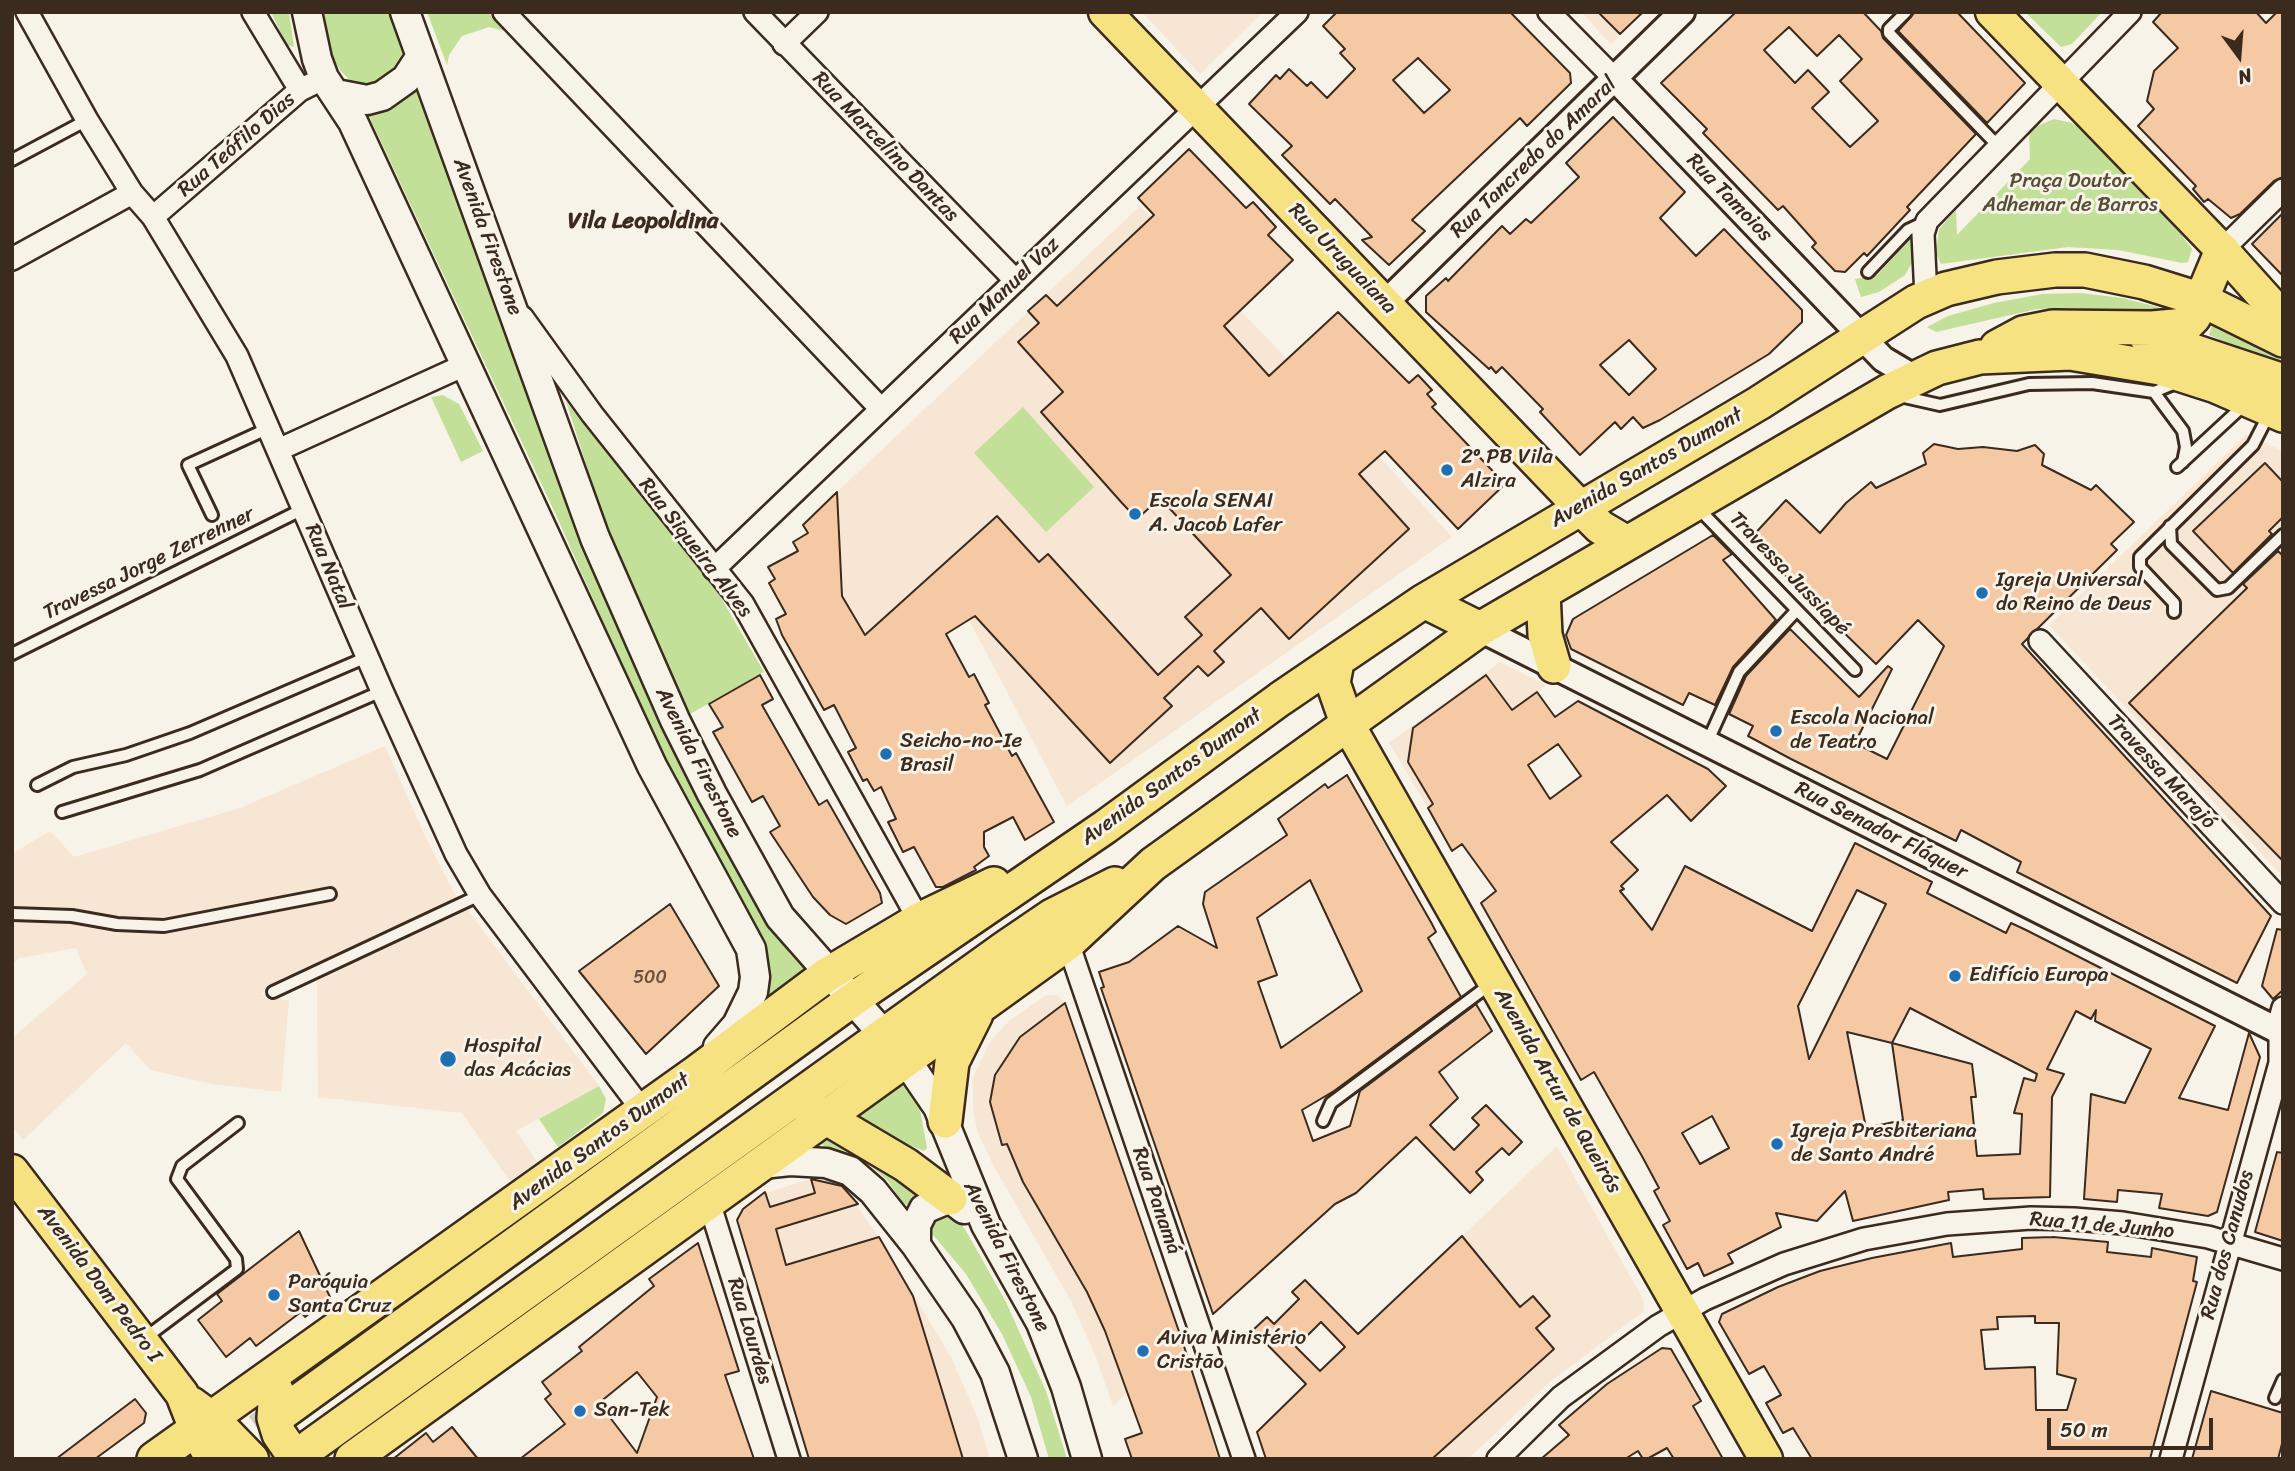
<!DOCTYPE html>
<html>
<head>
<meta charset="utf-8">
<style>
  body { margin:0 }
  #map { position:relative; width:2295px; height:1471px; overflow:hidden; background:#f7f3e8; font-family:Sriracha,sans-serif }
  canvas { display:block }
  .frame { position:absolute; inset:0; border:14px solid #3b2a1e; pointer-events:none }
  .north { position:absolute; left:2204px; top:21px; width:70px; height:70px; -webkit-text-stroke:5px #f7f3e8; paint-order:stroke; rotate:164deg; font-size:19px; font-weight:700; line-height:28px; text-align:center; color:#3b2a1e }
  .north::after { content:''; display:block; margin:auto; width:24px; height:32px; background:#3b2a1e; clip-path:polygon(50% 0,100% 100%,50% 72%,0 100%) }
  .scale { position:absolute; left:2047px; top:1418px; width:166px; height:32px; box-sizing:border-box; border:4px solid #3b2a1e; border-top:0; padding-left:9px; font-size:21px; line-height:24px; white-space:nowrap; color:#3b2a1e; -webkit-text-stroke:5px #f7f3e8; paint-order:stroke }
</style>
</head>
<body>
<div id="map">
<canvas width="2295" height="1471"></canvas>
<div class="frame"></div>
<div class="north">N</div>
<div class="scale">50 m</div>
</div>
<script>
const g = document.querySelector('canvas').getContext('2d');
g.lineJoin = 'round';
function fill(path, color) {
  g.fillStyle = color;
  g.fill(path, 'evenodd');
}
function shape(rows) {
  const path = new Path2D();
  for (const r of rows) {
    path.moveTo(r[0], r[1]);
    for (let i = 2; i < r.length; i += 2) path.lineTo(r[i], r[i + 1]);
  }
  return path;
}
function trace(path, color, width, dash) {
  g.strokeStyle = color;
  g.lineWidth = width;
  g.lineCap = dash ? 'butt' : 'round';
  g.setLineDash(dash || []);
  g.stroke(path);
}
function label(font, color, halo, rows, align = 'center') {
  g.font = font + ' Sriracha,sans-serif';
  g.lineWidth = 6;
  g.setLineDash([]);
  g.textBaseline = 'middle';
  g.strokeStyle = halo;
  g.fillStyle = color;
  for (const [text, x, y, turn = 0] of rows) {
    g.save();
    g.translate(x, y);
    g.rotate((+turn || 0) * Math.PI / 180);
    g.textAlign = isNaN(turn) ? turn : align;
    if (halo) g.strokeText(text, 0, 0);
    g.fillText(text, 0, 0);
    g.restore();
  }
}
const built = shape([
  [1142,12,1263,12,1200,74],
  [1581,12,1643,12,1611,44],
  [1140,206,1357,432,1452,537,1067,806,969,620,885,671,843,595,837,492],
  [2246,435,2283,451,2283,877,2049,625],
  [1500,662,1546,685,1476,736,1495,757,1428,808,1389,743],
  [385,746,425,836,458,900,260,994,289,1001,281,1092,213,1084,150,1070,126,1043,23,1140,12,1126,12,1038,87,974,76,948,19,958,12,964,12,854,50,831,74,857,240,808],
  [467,909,599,1086,516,1131,537,1162,510,1181,462,1113,318,1097,317,981],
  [1046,995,1057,995,1065,1003,1183,1343,1113,1406,1096,1357,1070,1299,993,1165,977,1130,973,1109,973,1078,990,1042,1009,1021],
  [1557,1146,1643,1299,1644,1311,1550,1382,1468,1459,1427,1459,1343,1349],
  [811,1179,842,1186,879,1237,952,1359,978,1419,990,1459,809,1459,737,1220,743,1209,765,1193]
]);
const green = shape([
  [271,12,289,12,294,47,287,45],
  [322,12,390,12,404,53,401,67,381,86,355,86,340,70,331,54],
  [427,12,488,12,504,31,489,27,462,36,449,55,447,65],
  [2025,12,2102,12,2072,44,2061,47],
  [415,88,420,89,580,545,661,724,702,801,790,954,809,972,763,1006,706,838,644,714,556,515,369,116,369,113,397,104],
  [2054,119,2072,123,2081,129,2178,230,2192,249,2188,262,2182,263,2118,250,2068,247,1941,264,1936,253,1939,229,1956,210,1957,235,2030,159,2029,133,2037,126],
  [1911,238,1912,263,1905,275,1879,292,1861,297,1855,279,1877,275],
  [2081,293,2122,298,2173,311,2126,313,2078,308,2037,309,1936,332,1927,327,1948,316,1994,303,2042,294],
  [2212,325,2283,361,2283,366,2209,335],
  [443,395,459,404,483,451,461,462,431,397],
  [566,401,720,596,764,672,690,714,604,521],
  [1023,407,1094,487,1046,532,974,453],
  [903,1079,919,1104,927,1148,924,1151,904,1143,858,1117],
  [599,1086,606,1099,603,1113,558,1147,539,1119],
  [827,1136,919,1192,917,1198,907,1205,902,1202,888,1181,867,1162,825,1147,821,1143],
  [942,1210,955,1217,965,1229,1006,1302,1046,1391,1067,1459,1049,1459,1031,1397,1002,1334,966,1274,928,1229,930,1216]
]);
const building = shape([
  [1337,12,1510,12,1570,73,1571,83,1527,126,1520,118,1412,220,1425,231,1389,265,1362,240,1372,237,1335,199,1330,204,1282,155,1292,146,1249,104,1276,75,1280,79,1289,69,1307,86,1311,82,1327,98,1355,69,1340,53,1345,49,1323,26,1337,12],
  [1418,58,1450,90,1424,113,1393,80,1418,58],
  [1598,12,1643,12,1620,34,1598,12],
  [1736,12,1863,12,1881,31,1883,38,1976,134,1907,207,1910,210,1867,256,1864,253,1845,272,1835,271,1812,247,1816,243,1783,206,1778,210,1703,133,1707,129,1661,83,1736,12],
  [1789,27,1817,56,1839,35,1862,59,1840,81,1878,121,1850,147,1812,108,1829,92,1808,70,1795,83,1764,50,1789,27],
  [1915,12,1957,12,2025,83,1987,123,1898,31,1915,12],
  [2162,12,2256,12,2266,23,2277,12,2283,12,2283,177,2274,181,2240,214,2231,218,2208,199,2204,202,2193,189,2196,186,2138,126,2154,109,2147,101,2154,71,2178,48,2153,22,2162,12],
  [1613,117,1685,192,1660,218,1696,256,1724,229,1802,310,1802,322,1769,354,1660,420,1643,428,1633,417,1621,429,1615,422,1580,455,1540,412,1543,409,1502,367,1496,373,1491,367,1489,369,1426,312,1426,296,1446,278,1448,281,1502,226,1510,234,1526,219,1531,223,1579,177,1566,163,1613,117],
  [1629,340,1656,369,1629,395,1600,365,1629,340],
  [1189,149,1246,208,1253,202,1276,227,1268,235,1293,260,1224,326,1269,376,1338,312,1409,383,1418,375,1432,390,1427,394,1436,404,1432,407,1505,484,1458,529,1385,451,1359,474,1409,529,1289,639,1261,608,1214,651,1224,662,1208,676,1198,666,1164,698,1172,706,1110,763,975,616,946,634,969,677,974,674,989,703,985,705,1012,756,1016,753,1054,822,1025,840,1013,817,984,832,984,847,989,856,974,867,976,870,943,887,936,887,914,847,903,852,888,822,896,819,881,787,874,791,867,779,863,781,848,752,856,748,834,705,824,710,782,635,776,619,786,614,769,583,775,579,768,567,798,551,793,542,808,533,803,525,837,492,842,596,865,635,997,516,1039,562,1048,554,1158,675,1202,635,1185,617,1231,575,1160,498,1137,519,1122,503,1041,412,1063,392,1018,342,1039,323,1028,311,1046,295,1057,306,1154,215,1138,198,1189,149],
  [2283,213,2283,276,2252,244,2283,213],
  [1934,444,1958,449,1983,447,2017,451,2035,445,2044,454,2042,465,2091,490,2096,485,2134,522,2111,544,2117,550,2022,644,2271,916,2237,983,2017,872,2021,862,1961,830,1956,841,1791,759,1748,736,1753,726,1729,714,1746,676,1790,629,1859,697,1888,666,1892,669,1855,743,1887,759,1944,646,1918,620,1876,664,1749,540,1786,500,1820,533,1846,503,1871,482,1876,488,1926,464,1923,453,1934,444],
  [2265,463,2283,482,2283,517,2269,531,2272,534,2233,573,2193,531,2265,463],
  [1713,535,1732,554,1723,560,1776,620,1733,667,1715,705,1689,693,1683,705,1571,649,1566,635,1573,619,1713,535],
  [2278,551,2283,556,2283,861,2129,703,2247,588,2243,584,2278,551],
  [760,675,773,699,762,705,819,805,827,800,880,893,882,903,846,924,830,915,813,897,770,832,780,826,763,796,752,802,713,732,723,727,709,704,760,675],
  [1486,675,1512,710,1537,692,1555,717,1578,701,1708,769,1726,786,1691,821,1667,795,1611,842,1638,870,1621,886,1624,889,1620,891,1652,930,1685,866,1812,931,1855,843,1932,882,1927,893,2006,933,2011,923,2026,930,2215,1026,2179,1098,2228,1110,2249,1033,2260,1057,2217,1212,2208,1216,2159,1208,2162,1194,2118,1190,2117,1202,2084,1199,2091,1094,2125,1103,2151,1049,2095,1021,2096,1010,2091,1019,2076,1011,2047,1069,2064,1074,2052,1097,2050,1197,1984,1199,1983,1189,1948,1192,1949,1200,1853,1221,1845,1191,1817,1221,1776,1213,1781,1227,1728,1254,1733,1263,1704,1276,1698,1263,1687,1269,1663,1225,1670,1221,1654,1191,1659,1188,1643,1158,1594,1072,1581,1080,1481,903,1496,891,1462,844,1452,851,1428,808,1433,804,1408,762,1413,728,1486,675],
  [1558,744,1581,776,1550,799,1528,765,1558,744],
  [1857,890,1886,904,1809,1059,1798,1006,1857,890],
  [1910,1008,2037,1074,2035,1081,2024,1078,2014,1113,2022,1114,2020,1154,1977,1156,1971,1097,1976,1097,1972,1064,1892,1043,1903,1120,1866,1128,1847,1032,1892,1043,1910,1008],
  [1712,1116,1729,1148,1700,1164,1682,1133,1712,1116],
  [1347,775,1432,924,1436,932,1428,938,1461,997,1334,1091,1302,1110,1313,1141,1350,1126,1360,1091,1476,1004,1492,1031,1439,1072,1458,1098,1430,1125,1454,1150,1479,1125,1472,1118,1486,1105,1522,1142,1509,1155,1502,1148,1476,1172,1483,1180,1470,1193,1416,1137,1356,1193,1335,1204,1213,1314,1101,988,1104,987,1099,972,1129,962,1178,926,1217,948,1203,904,1205,892,1287,835,1278,819,1325,784,1328,788,1347,775],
  [1310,880,1362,991,1281,1048,1258,982,1277,975,1257,918,1310,880],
  [670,904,719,986,646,1054,579,971,670,904],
  [2277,929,2283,930,2283,990,2273,999,2262,986,2277,929],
  [1065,1003,1183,1343,1220,1459,1132,1459,1125,1439,1142,1433,1105,1331,1087,1292,1023,1182,1007,1144,1002,1145,990,1102,995,1075,1020,1037,1065,1003],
  [2277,1152,2283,1153,2283,1241,2255,1232,2277,1152],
  [811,1179,842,1186,858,1204,776,1229,786,1265,879,1237,913,1296,963,1459,809,1459,737,1220,743,1209,765,1192,770,1207,815,1193,811,1179],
  [299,1231,330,1297,305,1317,301,1312,256,1346,250,1338,226,1357,198,1320,222,1301,217,1294,299,1231],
  [1462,1236,1520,1307,1533,1296,1550,1316,1536,1328,1554,1349,1432,1459,1266,1459,1257,1432,1306,1384,1253,1330,1267,1317,1274,1324,1299,1299,1292,1292,1305,1280,1358,1334,1462,1236],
  [1321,1322,1345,1347,1320,1371,1296,1347,1321,1322],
  [2053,1237,2108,1242,2107,1252,2151,1257,2152,1248,2197,1257,2193,1281,2197,1282,2150,1459,1812,1459,1793,1428,1783,1433,1766,1403,1781,1395,1764,1366,1749,1374,1719,1322,1722,1314,1778,1287,1820,1271,1872,1258,1951,1243,1953,1257,2022,1249,2022,1238,2053,1237],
  [2035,1316,2035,1323,2059,1323,2057,1374,2076,1379,2067,1410,2036,1410,2035,1367,1985,1369,1981,1330,1998,1329,1997,1317,2035,1316],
  [698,1243,739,1371,725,1375,754,1459,520,1459,565,1424,545,1399,551,1394,542,1382,582,1351,579,1347,654,1286,649,1279,698,1243],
  [637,1372,657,1397,637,1453,599,1403,637,1372],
  [1662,1348,1671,1349,1701,1401,1693,1406,1723,1459,1674,1459,1667,1448,1647,1459,1643,1459,1638,1451,1625,1459,1541,1459,1569,1435,1559,1425,1607,1384,1662,1348],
  [2211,1391,2283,1413,2283,1440,2278,1459,2192,1459,2211,1391],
  [135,1399,146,1413,144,1423,95,1459,56,1459,135,1399],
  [452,1427,478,1459,393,1459,426,1433,433,1442,452,1427]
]);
const trunkTunnel = shape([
  [218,1459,285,1411]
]);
const service = shape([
  [1906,12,1889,29,1889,33,1999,147],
  [12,160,87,120],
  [1868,272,1908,230,1927,221],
  [2154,392,2183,431,2186,447,2183,462],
  [1900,396,1940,405,2029,384,2092,383,2154,392,2178,382],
  [2177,467,2244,405],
  [1696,506,1855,670],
  [212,515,188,465,269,428],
  [2170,526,2171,544,2217,590,2228,588,2283,535],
  [2174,612,2174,603,2140,567,2140,557,2253,445,2270,412],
  [12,654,303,509],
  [1707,743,1739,672,1796,611],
  [37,785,73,767,126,755,190,733,367,657],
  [62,812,200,770,382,691],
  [12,914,72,916,117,924,164,926,330,894],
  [273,992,480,895],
  [1323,1121,1331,1103,1492,983],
  [145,1338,237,1269,236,1259,177,1179,182,1166,238,1123],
  [2275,1398,2283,1380]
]);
const minor = shape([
  [27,12,87,120,132,193,153,217,237,356,382,691,456,854,480,895,643,1111],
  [253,12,300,90],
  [504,12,881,409],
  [755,12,1016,281],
  [1549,12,1615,79],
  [784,44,817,12],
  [153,217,300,90,324,78],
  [2222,250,2283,190],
  [12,259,132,193],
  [1926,297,1923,234,1927,221,2130,12],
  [522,317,592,414,743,604,919,920],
  [278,450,467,364],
  [714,569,1297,12],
  [2040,641,2283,903],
  [1068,943,1244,1459],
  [709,1202,789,1459],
  [1498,1459,1561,1397,1658,1326,1705,1299,1784,1264,1864,1239,1947,1224,2031,1218,2074,1219,2123,1223,2208,1237,2283,1259],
  [2171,1459,2280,1063,2280,1019,2283,1008]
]);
const tertiary = shape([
  [1615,79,1883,359,1915,378],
  [1385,303,1682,12],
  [1480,629,2283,1033]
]);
const secondary = shape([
  [307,12,317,59,324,78,353,122,652,766,751,949,755,977,753,992,737,1025,718,1047],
  [405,12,595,538,675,720,712,794,780,917,906,1060,938,1107,986,1225,1041,1323,1066,1387,1087,1459],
  [336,94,367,100,382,96,406,79,421,56],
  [762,1164,790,1161,826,1163,850,1171,873,1191,916,1245,966,1318,995,1373,1023,1459],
  [916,1245,916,1225,924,1209,950,1198,964,1209]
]);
const primary = shape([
  [1105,12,1580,507],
  [1992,12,2222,250,2283,318],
  [1347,723,1766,1459],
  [12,1171,182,1394,196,1430,212,1459],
  [191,1403,213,1419,252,1459]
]);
const trunk = shape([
  [2145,335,2283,381],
  [1997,347,2023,333,2053,327,2152,328,2186,325,2194,317,2222,250],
  [1580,507,1600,527,1627,543],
  [1543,592,1545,635,1554,666],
  [1424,601,1480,629],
  [1337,662,1333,683,1347,723],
  [808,1107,906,1165,950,1198],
  [945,1121,952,1062,976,1014],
  [276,1390,274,1418,279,1434,288,1447,308,1459],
  [285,1411,852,1000,1105,827,1280,699,1424,601,1759,403,1916,302,1946,289,1997,277,2055,270,2085,270,2144,282,2202,300,2283,340],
  [311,1446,1005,948,1052,916,1115,884],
  [154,1459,697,1072,828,974,919,920,994,884],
  [352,1459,1068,943,1153,864,1480,629,1887,392,1937,368,1980,357,2070,353,2160,368,2216,386,2283,415]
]);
const markers = [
  [1447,470,7,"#1f6fb2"],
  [1135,514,7,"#1f6fb2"],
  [1982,593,7,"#1f6fb2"],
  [1776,731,7,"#1f6fb2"],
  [886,754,7,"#1f6fb2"],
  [1955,976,7,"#1f6fb2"],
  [448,1059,9,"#1f6fb2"],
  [1777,1144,7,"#1f6fb2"],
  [274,1295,7,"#1f6fb2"],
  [1143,1351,7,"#1f6fb2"],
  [580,1411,7,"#1f6fb2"]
];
const numberNames = [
  ["500",650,978]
];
const streetNames = [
  ["Rua Teófilo Dias",237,145,-41],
  ["Rua Marcelino Dantas",885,147,46],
  ["Rua Tancredo do Amaral",1534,158,-44],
  ["Rua Tamoios",1729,198,46],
  ["Avenida Firestone",487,237,70],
  ["Rua Uruguaiana",1342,259,46],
  ["Rua Manuel Vaz",1005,291,-44],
  ["Avenida Santos Dumont",1647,468,-30],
  ["Rua Siqueira Alves",695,548,52],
  ["Travessa Jorge Zerrenner",149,564,-26],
  ["Rua Natal",328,567,67],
  ["Travessa Jussiapé",1789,574,46],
  ["Avenida Firestone",698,763,63],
  ["Travessa Marajó",2161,772,47],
  ["Avenida Santos Dumont",1172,777,-36],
  ["Rua Senador Fláquer",1881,831,27],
  ["Avenida Artur de Queirós",1557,1091,60],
  ["Avenida Santos Dumont",600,1142,-36],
  ["Rua Panamá",1156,1201,71],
  ["Rua 11 de Junho",2102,1226,5],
  ["Rua dos Canudos",2228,1245,-75],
  ["Avenida Firestone",1006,1257,63],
  ["Avenida Dom Pedro I",99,1284,53],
  ["Rua Lourdes",749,1331,73]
];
const parkNames = [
  ["Praça Doutor",2070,182],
  ["Adhemar de Barros",2070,206]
];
const poiNames = [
  ["2º PB Vila",1461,458],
  ["Alzira",1461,482],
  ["Escola SENAI",1149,502],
  ["A. Jacob Lafer",1149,526],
  ["Igreja Universal",1996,581],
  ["do Reino de Deus",1996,605],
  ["Escola Nacional",1790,719],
  ["de Teatro",1790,743],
  ["Seicho-no-Ie",900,742],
  ["Brasil",900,766],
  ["Edifício Europa",1969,976],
  ["Hospital",464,1047],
  ["das Acácias",464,1071],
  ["Igreja Presbiteriana",1791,1132],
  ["de Santo André",1791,1156],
  ["Paróquia",288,1283],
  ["Santa Cruz",288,1307],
  ["Aviva Ministério",1157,1339],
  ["Cristão",1157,1363],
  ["San-Tek",594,1411]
];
const neighbourhoodNames = [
  ["Vila Leopoldina",643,222]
];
fill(built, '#f7e6d4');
fill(green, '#c3e098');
fill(building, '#f6c9a5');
trace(building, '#3b2a1e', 2);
trace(trunkTunnel, '#d1cbc0', 33, [33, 17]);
trace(service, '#3b2a1e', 16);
trace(minor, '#3b2a1e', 26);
trace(tertiary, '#3b2a1e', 30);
trace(secondary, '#3b2a1e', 33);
trace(primary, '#3b2a1e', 37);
trace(trunk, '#3b2a1e', 38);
trace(service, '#f7f3e8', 10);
trace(minor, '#f7f3e8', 21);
trace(tertiary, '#f7f3e8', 24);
trace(secondary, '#f7f3e8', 28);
trace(primary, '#f6e281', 32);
trace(trunk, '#f6e281', 33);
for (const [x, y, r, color] of markers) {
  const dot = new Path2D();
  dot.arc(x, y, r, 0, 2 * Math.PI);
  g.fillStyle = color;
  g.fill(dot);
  trace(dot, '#f7f3e8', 2.5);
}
label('18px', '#6a5240', null, numberNames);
label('21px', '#3b2a1e', '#f7f3e8', streetNames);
label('21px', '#564e36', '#f7f3e8', parkNames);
label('21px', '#3b2a1e', '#f7f3e8', poiNames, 'left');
label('bold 23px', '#3b2a1e', '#f7f3e8', neighbourhoodNames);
</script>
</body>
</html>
